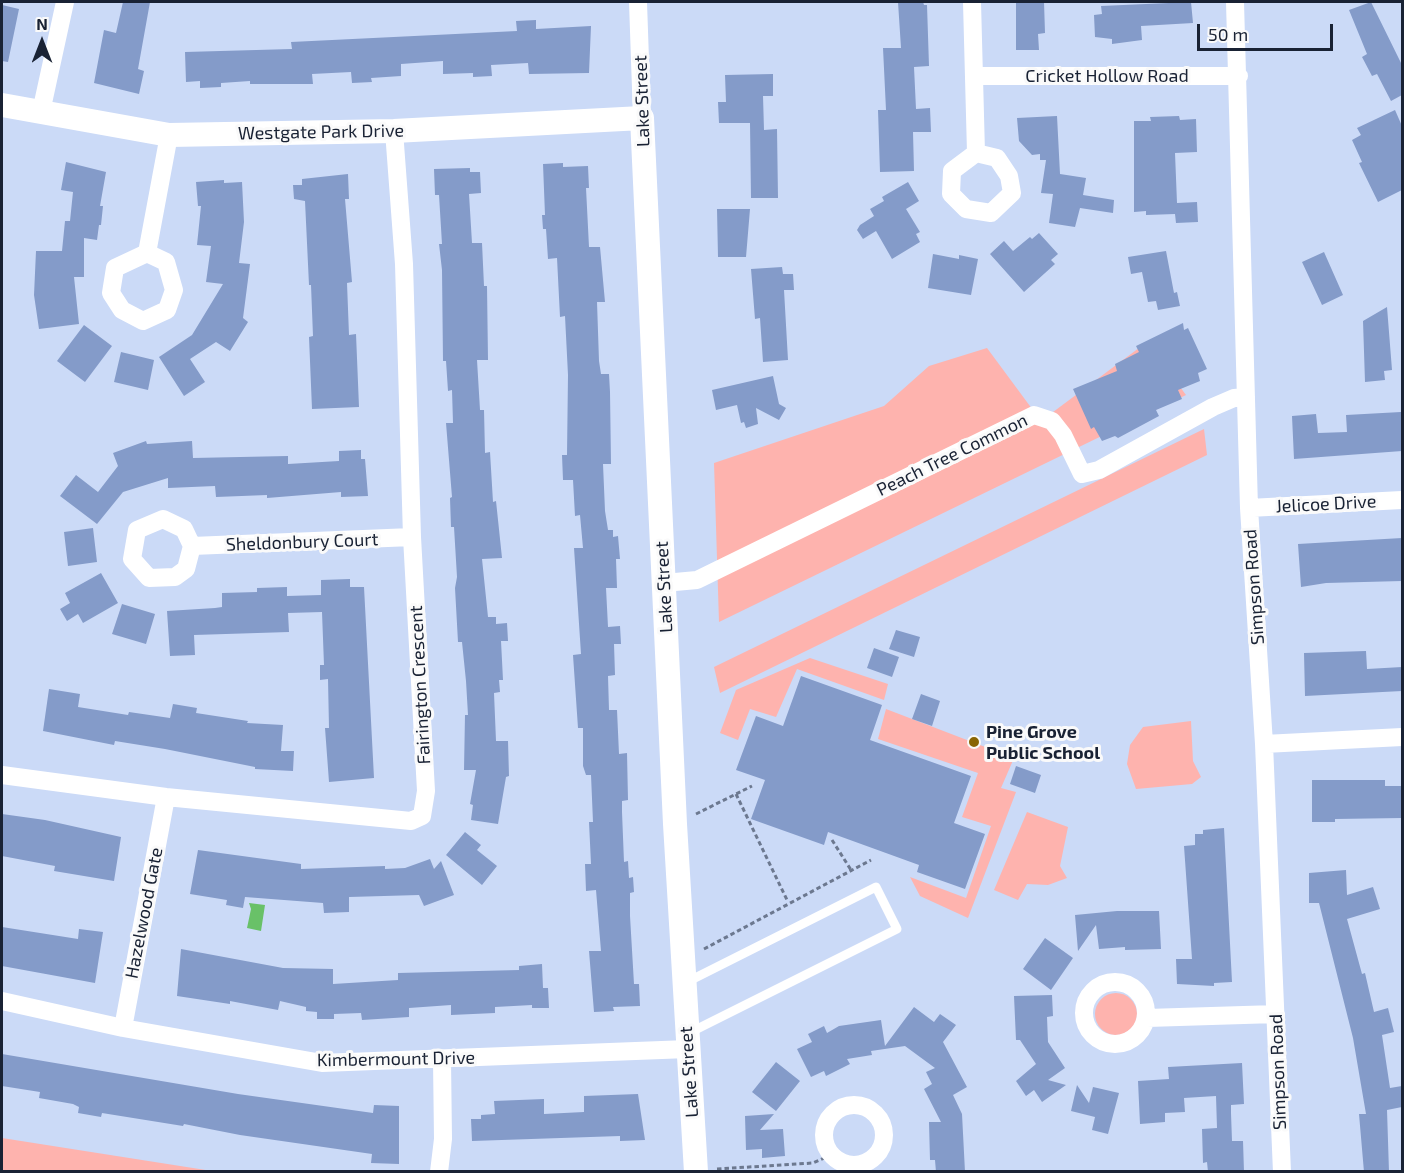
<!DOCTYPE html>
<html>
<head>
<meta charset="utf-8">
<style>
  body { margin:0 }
  #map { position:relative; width:1404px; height:1173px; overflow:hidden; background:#cbdaf7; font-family:"Exo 2",sans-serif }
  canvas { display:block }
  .frame { position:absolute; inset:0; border:3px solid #192234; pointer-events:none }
  .north { position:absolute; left:12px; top:12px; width:60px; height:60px; -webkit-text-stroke:4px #fafafa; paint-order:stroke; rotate:0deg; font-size:16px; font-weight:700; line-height:24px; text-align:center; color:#192234 }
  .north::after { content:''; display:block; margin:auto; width:21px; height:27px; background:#192234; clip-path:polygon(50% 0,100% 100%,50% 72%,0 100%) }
  .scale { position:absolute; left:1197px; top:24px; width:136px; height:27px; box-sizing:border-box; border:3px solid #192234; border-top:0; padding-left:8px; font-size:18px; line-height:21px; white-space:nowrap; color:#192234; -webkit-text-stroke:4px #fafafa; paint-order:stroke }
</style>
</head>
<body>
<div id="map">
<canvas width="1404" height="1173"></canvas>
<div class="frame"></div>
<div class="north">N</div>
<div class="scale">50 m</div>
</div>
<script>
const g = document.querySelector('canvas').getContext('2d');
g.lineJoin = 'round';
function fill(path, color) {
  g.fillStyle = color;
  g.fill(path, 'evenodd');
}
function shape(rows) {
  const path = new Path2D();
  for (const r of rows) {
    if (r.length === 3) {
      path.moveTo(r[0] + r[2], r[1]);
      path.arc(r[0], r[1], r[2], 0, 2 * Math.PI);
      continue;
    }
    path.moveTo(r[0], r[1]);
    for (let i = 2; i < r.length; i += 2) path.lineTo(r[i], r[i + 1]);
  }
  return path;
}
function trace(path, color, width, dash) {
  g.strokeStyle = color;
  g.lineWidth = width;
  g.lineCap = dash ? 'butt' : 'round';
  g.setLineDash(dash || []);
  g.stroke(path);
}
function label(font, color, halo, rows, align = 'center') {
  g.font = font + ' "Exo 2",sans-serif';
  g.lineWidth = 6;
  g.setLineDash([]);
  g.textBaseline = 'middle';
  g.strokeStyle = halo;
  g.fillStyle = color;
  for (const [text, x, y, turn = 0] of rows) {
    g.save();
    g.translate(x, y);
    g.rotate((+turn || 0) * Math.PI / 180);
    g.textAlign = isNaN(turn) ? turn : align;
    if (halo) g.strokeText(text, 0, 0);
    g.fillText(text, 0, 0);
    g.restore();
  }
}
const green = shape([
  [1147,342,1186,395,719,622,714,463,884,406,929,366,987,348,1041,421],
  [1204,429,1207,455,720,693,714,667],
  [810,658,888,684,884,700,797,669,776,717,750,709,738,740,720,733,736,690],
  [886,709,1014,758,1001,788,1016,792,968,918,920,896,910,877,966,898,991,826,962,817,978,773,878,739],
  [1191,721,1193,761,1201,777,1192,784,1136,789,1127,764,1130,745,1143,727],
  [1027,812,1068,827,1060,866,1067,878,1048,885,1027,884,1018,900,994,890],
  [1116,1014,21],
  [2,1138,212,1171,2,1171]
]);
const water = shape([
  [249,903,265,905,261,931,247,928,251,909]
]);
const building = shape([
  [123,2,150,2,138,69,144,71,139,94,94,83,104,30,116,33],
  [898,2,923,2,924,5,927,5,929,66,914,67,916,109,930,108,931,132,913,132,914,171,880,172,878,110,886,110,883,48,901,48],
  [1016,2,1044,2,1045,33,1038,34,1039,50,1016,50],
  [1191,2,1193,23,1141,26,1142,40,1112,44,1112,39,1095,37,1094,15,1102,14,1101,6],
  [1371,2,1402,65,1402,95,1391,101,1377,74,1372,76,1362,57,1367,54,1349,10],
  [2,5,19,9,8,62,2,61],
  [536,20,536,29,591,26,589,73,529,74,528,63,491,65,492,76,473,77,473,73,443,74,443,61,401,64,401,76,371,78,372,82,352,83,351,72,312,74,313,84,250,84,250,81,221,83,221,87,200,88,200,81,186,82,185,52,292,49,291,42,517,31,516,21],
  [773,74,773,96,763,96,764,130,777,129,778,198,751,198,750,123,719,123,718,102,726,102,725,75],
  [1395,110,1402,126,1402,190,1378,202,1359,163,1362,162,1352,140,1361,135,1357,128],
  [1057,116,1060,174,1086,178,1083,195,1114,200,1113,213,1080,208,1075,227,1049,223,1053,194,1041,193,1046,160,1040,160,1040,154,1032,155,1019,141,1017,118],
  [1179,116,1180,120,1196,119,1197,152,1175,153,1177,203,1197,202,1198,222,1176,223,1175,214,1146,215,1146,211,1134,212,1134,121,1151,121,1150,117],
  [66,162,106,172,100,206,103,206,101,225,99,225,97,240,84,238,84,277,74,277,79,324,39,329,34,295,36,251,62,251,65,221,70,221,73,192,61,190],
  [563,163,563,167,588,166,589,188,586,188,589,247,600,247,605,302,597,302,599,361,601,374,609,374,610,392,611,464,603,464,605,511,608,530,613,530,613,537,618,536,620,559,616,559,617,588,606,588,608,627,620,626,621,644,614,644,615,675,608,676,609,710,617,710,619,754,627,753,628,800,622,801,622,812,624,862,628,861,629,878,633,877,634,892,630,893,630,916,634,984,639,984,640,1006,613,1007,614,1011,594,1012,589,951,601,951,596,890,586,891,585,864,591,864,589,822,593,822,591,775,586,775,583,766,583,728,578,728,573,655,581,654,574,548,583,548,580,515,575,516,573,480,563,480,562,455,567,455,568,375,565,316,560,317,557,258,548,259,546,229,543,229,542,215,545,215,543,164],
  [470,168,470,172,480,172,481,193,469,194,472,243,482,243,484,286,487,286,488,360,477,360,480,410,484,410,485,453,490,452,493,502,496,501,502,558,482,559,488,617,496,617,496,624,507,623,508,641,501,641,503,680,499,680,500,692,494,693,496,741,508,741,509,776,506,777,498,824,471,820,473,805,470,804,476,770,464,770,465,715,468,715,466,681,462,642,458,642,455,588,457,577,454,527,451,527,450,498,452,497,446,423,453,423,452,390,448,391,446,361,443,361,442,270,439,244,442,244,439,195,435,195,434,169],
  [348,174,349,199,345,199,352,282,347,283,349,335,356,334,359,407,312,409,309,337,313,336,311,285,309,285,305,201,294,199,293,185,302,185,302,179],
  [224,180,224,183,242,182,244,222,239,263,250,264,243,318,248,322,230,351,216,342,190,359,205,382,184,396,159,357,192,335,223,284,206,282,211,246,197,245,201,206,198,206,196,182],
  [908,182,919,201,906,209,920,232,916,234,920,242,892,259,876,231,863,239,857,230,860,225,874,216,870,209,884,201,882,197],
  [717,209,750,209,746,257,718,257],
  [1039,233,1058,254,1051,260,1055,264,1024,292,990,254,1004,241,1013,251,1030,237,1032,239],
  [1166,251,1174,293,1177,292,1180,306,1158,310,1156,301,1148,302,1142,272,1131,274,1128,257],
  [1324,252,1343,295,1322,305,1302,262],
  [933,254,959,259,959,255,978,259,971,295,928,288],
  [782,267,783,274,793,274,794,290,784,290,788,360,763,362,760,318,755,319,751,269],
  [1387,307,1392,370,1384,371,1385,380,1365,382,1363,321],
  [1183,323,1184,330,1188,328,1207,369,1198,373,1200,381,1178,390,1182,399,1156,410,1159,416,1118,438,1115,436,1102,441,1094,427,1091,429,1073,389,1117,371,1115,364,1139,352,1136,346],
  [84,325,112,346,85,382,57,361],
  [121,352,154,360,148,390,114,382],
  [773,376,779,404,786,408,779,420,756,408,758,424,746,428,744,422,741,423,737,405,716,410,712,390],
  [1401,412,1402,451,1294,459,1292,416,1316,414,1318,433,1347,432,1346,415],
  [146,441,147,444,192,441,193,458,288,456,288,464,339,461,339,451,361,450,361,459,365,459,368,496,341,497,341,492,267,498,267,495,216,497,215,486,168,488,168,478,123,492,97,524,60,496,76,475,98,492,118,466,113,453],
  [93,528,97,562,68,566,64,532],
  [1402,538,1402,581,1326,583,1301,587,1298,544],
  [101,573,118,603,83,623,78,614,67,621,60,609,70,603,65,593],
  [350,579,350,587,364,587,374,778,329,782,325,728,329,728,328,679,320,680,320,665,324,665,322,612,288,613,289,632,194,635,195,655,170,656,167,611,215,608,222,607,222,593,257,592,257,588,287,587,287,596,321,595,321,580],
  [122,604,155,614,146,644,112,634],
  [896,630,920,637,914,657,889,649],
  [874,648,899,657,892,677,867,668],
  [1366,651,1367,669,1402,667,1402,691,1305,696,1304,653],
  [801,676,882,705,870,740,971,776,954,823,985,834,965,889,917,872,919,865,828,832,824,845,751,819,765,780,736,770,756,716,783,726],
  [49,689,80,694,78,707,128,715,129,712,170,718,173,704,197,708,196,713,248,721,247,723,283,725,281,751,294,751,293,771,255,769,255,767,165,749,115,741,114,745,43,731],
  [921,694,940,701,932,726,912,719],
  [1016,766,1041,775,1035,793,1010,784],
  [1312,780,1385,780,1385,786,1402,786,1402,818,1335,819,1335,822,1312,822],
  [2,814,45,820,121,837,114,881,54,871,55,866,2,856],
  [1224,828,1232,982,1214,983,1214,986,1177,984,1176,959,1192,959,1184,846,1195,845,1195,834,1203,834,1203,830],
  [465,832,481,845,477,850,497,866,482,885,446,855],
  [198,850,301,864,301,869,385,866,385,869,405,868,430,859,434,869,441,861,454,895,424,906,419,895,349,897,349,912,324,913,323,903,245,897,243,908,226,905,227,900,190,894],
  [1346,870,1347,895,1373,887,1380,909,1347,919,1362,974,1365,973,1374,1012,1388,1008,1394,1032,1382,1035,1390,1088,1402,1086,1402,1107,1387,1110,1389,1172,1364,1172,1359,1114,1366,1114,1353,1038,1319,903,1309,903,1309,873],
  [1117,911,1159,911,1161,949,1125,950,1125,947,1099,949,1096,925,1078,951,1075,915],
  [2,927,78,939,79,929,103,932,95,983,2,966],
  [1045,938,1073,958,1051,990,1023,969],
  [181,949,283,968,333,969,333,984,398,980,398,973,519,970,519,966,542,964,543,988,548,988,549,1008,532,1008,532,1005,495,1007,495,1013,451,1015,451,1005,409,1008,409,1017,362,1020,361,1013,334,1014,334,1019,317,1019,317,1012,306,1011,306,1007,280,1001,278,1010,230,1001,230,1004,177,996],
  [1052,995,1053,1016,1047,1017,1048,1042,1065,1068,1048,1080,1066,1085,1042,1102,1034,1090,1026,1096,1016,1081,1036,1064,1020,1040,1016,1040,1014,996],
  [914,1007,934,1022,940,1014,956,1025,943,1042,967,1087,953,1095,962,1114,965,1172,936,1172,935,1160,930,1160,929,1122,941,1122,924,1089,932,1084,926,1072,935,1068,905,1046,871,1051,872,1055,847,1059,850,1064,826,1076,824,1071,811,1077,797,1049,812,1042,808,1034,824,1026,827,1033,839,1026,881,1020,885,1046],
  [2,1054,238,1094,373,1113,374,1105,399,1106,399,1164,371,1163,372,1154,240,1135,184,1124,183,1126,102,1113,101,1117,78,1113,79,1107,73,1104,39,1098,40,1092,2,1086],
  [776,1062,800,1081,776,1111,752,1092],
  [1242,1063,1244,1104,1231,1105,1231,1113,1232,1141,1243,1141,1244,1172,1208,1172,1207,1162,1203,1163,1202,1129,1217,1128,1216,1096,1184,1098,1185,1112,1165,1113,1165,1122,1140,1124,1138,1081,1169,1079,1168,1067],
  [1077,1085,1089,1103,1093,1087,1119,1093,1108,1134,1092,1130,1095,1117,1071,1111],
  [638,1094,645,1140,620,1141,620,1136,472,1141,471,1119,481,1119,481,1115,495,1114,494,1101,544,1099,544,1114,584,1112,584,1096],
  [774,1114,760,1130,783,1129,785,1156,762,1158,762,1149,746,1150,745,1116]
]);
const path = shape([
  [736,794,788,902],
  [696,814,752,786],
  [832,840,851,870],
  [704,949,871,860],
  [717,1169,813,1163,831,1155]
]);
const lane = shape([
  [687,982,876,887,897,929,689,1033]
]);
const street = shape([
  [638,2,642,118],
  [972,2,976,153,952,171,951,194,966,209,991,213,1012,193,1009,176,997,158,976,153],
  [1235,2,1249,508,1264,744,1282,1172],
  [976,76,1239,76],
  [41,112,65,2],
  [147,253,166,262,174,290,167,310,143,321,122,310,111,293,115,268,147,253,169,135],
  [1249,508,1402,500],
  [192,546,186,569,175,577,149,578,132,559,137,530,163,519,184,529,192,546,412,537],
  [664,583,697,580,1034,415,1052,421,1063,435,1082,474,1099,470,1213,407,1234,398,1246,397],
  [1264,744,1402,737],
  [2,775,166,797,411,821,422,816,426,791,412,537,404,264,394,131],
  [1115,1013,31],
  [2,1001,123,1028,322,1063,688,1049],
  [1147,1018,1276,1014],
  [123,1028,166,797],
  [854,1135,30],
  [439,1172,443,1139,442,1060]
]);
const secondary = shape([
  [2,105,169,135,394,131,642,118,675,824,696,1172]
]);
const markers = [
  [974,742,6,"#896503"]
];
const streetNames = [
  ["Cricket Hollow Road",1107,76],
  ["Lake Street",642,101,-92],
  ["Westgate Park Drive",321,132,-1],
  ["Peach Tree Common",952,455,-26],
  ["Jelicoe Drive",1326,504,-3],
  ["Sheldonbury Court",302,542,-2],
  ["Lake Street",664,587,-93],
  ["Simpson Road",1254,587,-94],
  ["Fairington Crescent",420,685,-93],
  ["Hazelwood Gate",144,913,-79],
  ["Kimbermount Drive",396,1059,-1],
  ["Lake Street",689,1072,-94],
  ["Simpson Road",1278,1072,-92]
];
const poiNames = [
  ["Pine Grove",986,732],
  ["Public School",986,753]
];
fill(green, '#feb3ae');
fill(water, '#69c168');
fill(building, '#849bc9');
trace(path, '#6c788f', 3, [4.5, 3]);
trace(lane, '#fff', 9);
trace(street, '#fff', 18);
trace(secondary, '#fff', 24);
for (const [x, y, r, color] of markers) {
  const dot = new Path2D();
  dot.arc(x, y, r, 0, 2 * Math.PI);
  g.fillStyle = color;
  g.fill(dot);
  trace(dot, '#fafafa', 2);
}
label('18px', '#192234', '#fafafa', streetNames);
label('bold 18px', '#192234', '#fafafa', poiNames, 'left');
</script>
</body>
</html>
